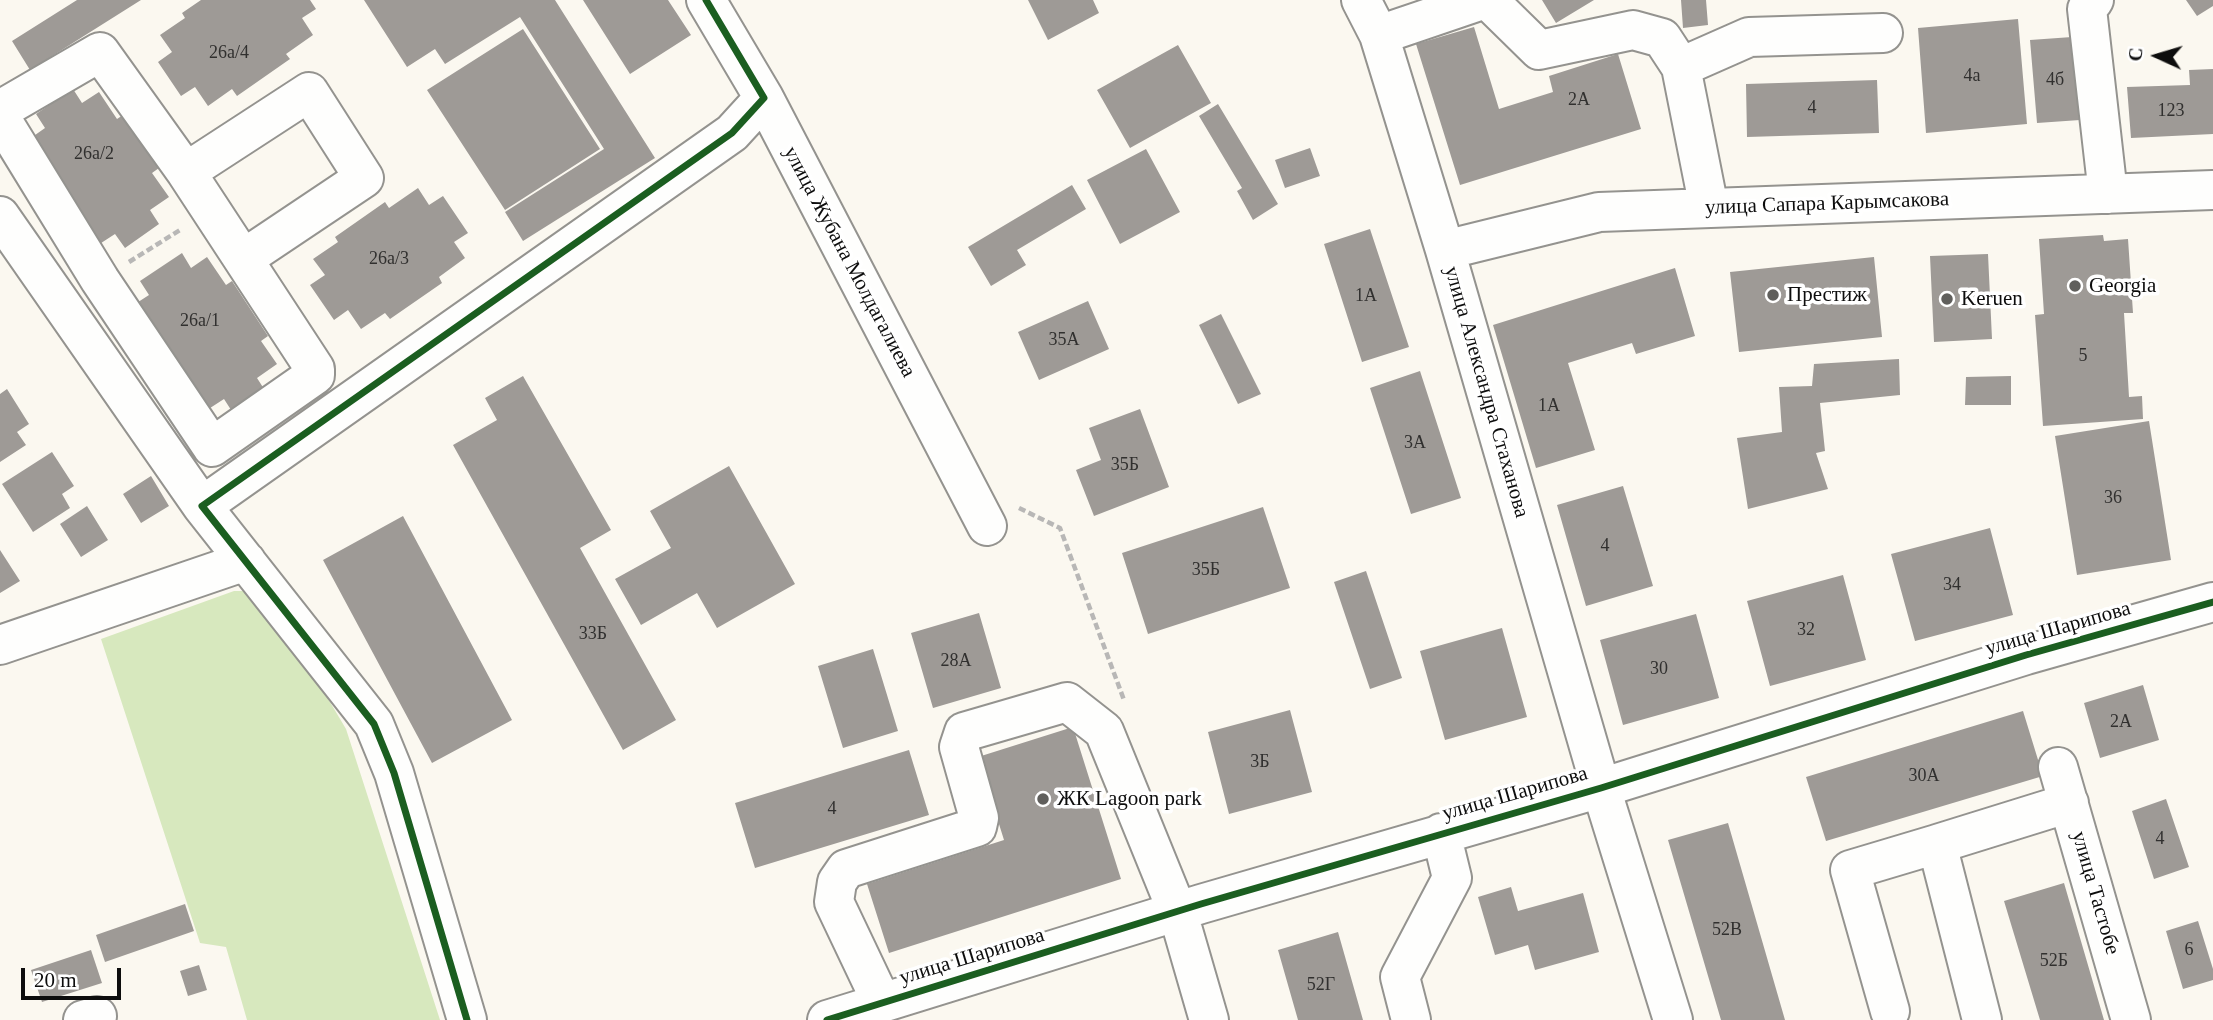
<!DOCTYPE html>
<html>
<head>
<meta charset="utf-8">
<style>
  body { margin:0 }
  #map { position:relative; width:2213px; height:1020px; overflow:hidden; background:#fbf8f0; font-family:"Times New Roman",serif }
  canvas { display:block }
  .north { position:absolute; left:2122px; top:21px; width:70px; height:70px; -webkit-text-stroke:5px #fff; paint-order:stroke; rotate:274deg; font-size:19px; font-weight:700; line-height:28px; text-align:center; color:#0d0d0d }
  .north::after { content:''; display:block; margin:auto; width:24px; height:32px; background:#0d0d0d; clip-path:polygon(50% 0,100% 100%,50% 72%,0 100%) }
  .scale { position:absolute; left:21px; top:968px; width:100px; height:32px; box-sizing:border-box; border:4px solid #0d0d0d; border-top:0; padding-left:9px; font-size:21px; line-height:24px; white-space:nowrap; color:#0d0d0d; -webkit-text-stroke:5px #fff; paint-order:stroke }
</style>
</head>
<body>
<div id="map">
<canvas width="2213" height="1020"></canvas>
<div class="north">С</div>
<div class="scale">20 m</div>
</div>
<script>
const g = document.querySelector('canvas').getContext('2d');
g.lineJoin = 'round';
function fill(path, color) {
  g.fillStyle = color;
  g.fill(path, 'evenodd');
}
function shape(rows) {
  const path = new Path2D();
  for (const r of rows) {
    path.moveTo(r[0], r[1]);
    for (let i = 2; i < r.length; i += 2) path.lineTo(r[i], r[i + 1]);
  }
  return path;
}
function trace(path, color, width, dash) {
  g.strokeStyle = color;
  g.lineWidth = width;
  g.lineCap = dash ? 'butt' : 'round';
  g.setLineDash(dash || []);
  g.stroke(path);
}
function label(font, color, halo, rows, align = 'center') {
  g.font = font + ' "Times New Roman",serif';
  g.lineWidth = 7;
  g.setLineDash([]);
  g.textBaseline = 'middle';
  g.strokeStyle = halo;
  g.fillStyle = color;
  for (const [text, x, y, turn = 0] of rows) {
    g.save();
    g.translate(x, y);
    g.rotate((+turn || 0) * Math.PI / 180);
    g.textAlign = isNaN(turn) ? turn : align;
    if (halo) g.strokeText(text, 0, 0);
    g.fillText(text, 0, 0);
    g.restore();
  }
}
const forest = shape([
  [234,591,256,591,273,606,346,729,440,1020,247,1020,226,947,200,943,101,639]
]);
const building = shape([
  [77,0,141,0,30,70,12,41],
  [201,0,310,0,316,9,302,18,313,35,286,54,290,59,237,96,232,89,208,106,195,87,181,96,158,62,172,52,160,35,185,18,182,13],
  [364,0,555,0,655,158,523,241,505,212,604,149,520,17,445,64,435,49,407,67],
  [583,0,668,0,691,35,630,74],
  [1028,0,1093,0,1099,13,1048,40],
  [1542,0,1594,0,1556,23],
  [1681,0,1706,0,1708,25,1683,28],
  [2186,0,2213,0,2213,6,2197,16],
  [2018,19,2027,124,1926,133,1918,28],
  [1474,27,1499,109,1553,92,1549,76,1618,54,1641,129,1460,185,1416,44],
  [523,29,600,149,505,210,427,90],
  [2072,37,2080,120,2037,123,2030,40],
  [1178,45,1211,103,1130,148,1097,90],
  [2213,69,2213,134,2131,138,2127,87,2190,85,2189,70],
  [1877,80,1879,133,1747,137,1746,84],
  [73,89,82,103,99,92,117,119,123,115,159,168,152,173,169,197,150,210,159,224,125,248,115,234,98,245,28,140,45,128,36,114],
  [1218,104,1278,204,1253,220,1237,191,1242,188,1199,116],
  [1310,148,1320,176,1285,188,1275,160],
  [1146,149,1180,212,1120,244,1087,180],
  [1072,185,1086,209,1017,250,1026,265,991,286,968,247],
  [418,188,429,205,443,196,468,233,454,242,465,258,439,277,442,283,390,319,385,313,361,329,348,310,334,320,310,285,325,275,313,259,338,242,335,237,385,202,389,208],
  [1370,229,1409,347,1362,362,1324,244],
  [2103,235,2104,241,2128,239,2133,313,2124,313,2129,397,2142,396,2143,419,2043,426,2035,315,2044,314,2039,239],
  [182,253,191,268,207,257,226,285,232,281,268,336,261,341,277,364,257,378,266,392,233,413,224,399,207,410,132,306,149,295,140,281],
  [1988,254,1992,339,1934,342,1930,256],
  [1874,257,1882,337,1739,352,1730,272],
  [1675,268,1695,336,1636,354,1632,343,1568,363,1595,450,1536,468,1493,325],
  [1088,301,1109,349,1039,380,1018,332],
  [1221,314,1261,394,1238,404,1199,325],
  [1899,359,1900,395,1820,403,1825,451,1816,453,1828,489,1748,509,1737,438,1782,432,1779,387,1812,386,1814,364],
  [1420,371,1461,498,1411,514,1370,388],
  [523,376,611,530,580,548,676,720,623,750,453,445,497,420,485,398],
  [2011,376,2011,405,1965,405,1966,377],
  [7,389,29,424,17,432,26,445,0,462,0,394],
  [1140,409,1169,487,1094,516,1076,470,1101,460,1089,428],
  [2149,421,2171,560,2077,575,2055,436],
  [52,452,74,486,62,494,70,508,33,532,2,484],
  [729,466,795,584,717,628,697,593,641,625,615,579,671,548,650,511],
  [151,476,169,506,141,523,123,494],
  [1623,486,1653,586,1586,606,1557,505],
  [87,506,108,540,81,557,60,524],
  [1263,507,1290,588,1148,634,1122,553],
  [403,516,512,720,432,763,323,560],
  [1990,528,2013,615,1915,641,1891,554],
  [0,550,20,581,0,593],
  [1366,571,1402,678,1370,689,1334,582],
  [1843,575,1866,660,1770,686,1747,601],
  [979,613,1001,688,933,708,911,633],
  [1696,614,1719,698,1623,725,1600,640],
  [1502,628,1527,717,1445,740,1420,651],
  [873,649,898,731,843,748,818,666],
  [2143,685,2159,740,2100,758,2084,703],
  [1290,710,1312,792,1229,814,1208,732],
  [2023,711,2043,776,1826,841,1806,777],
  [1073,727,1121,879,889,953,867,884,1004,840,978,757],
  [909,750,929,815,755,868,735,803],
  [2166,799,2189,867,2154,879,2132,811],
  [1728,823,1785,1020,1721,1020,1668,840],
  [2064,883,2104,1020,2040,1020,2004,901],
  [1511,887,1518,911,1583,893,1599,952,1535,970,1528,945,1495,955,1478,897],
  [185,904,194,931,105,962,96,935],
  [2198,921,2213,969,2213,980,2183,989,2166,931],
  [1338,932,1363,1020,1298,1020,1278,950],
  [91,950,102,983,42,1002,31,970],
  [199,965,207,990,188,996,180,971]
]);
const path = shape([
  [129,262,180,230],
  [1019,508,1060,528,1124,700]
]);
const minor = shape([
  [706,0,764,98,987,526],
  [1361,0,1379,35,1445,250,1601,788,1673,1020],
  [1488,0,1539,50,1633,30,1662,38,1681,67,1709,208],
  [2094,0,2087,9,2108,194],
  [1379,35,1482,0],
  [1681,67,1749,37,1883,33],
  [0,110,100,52,186,172,309,92,364,178,243,259,315,369,315,375,212,447,100,280,0,117],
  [186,172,243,259],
  [0,216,202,506],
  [1445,250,1599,212,2213,190],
  [0,645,246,561],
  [2058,767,2131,1020],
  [882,1003,834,902,837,882,846,869,977,827,979,818,959,747,964,732,1067,702,1104,731,1178,913,1209,1020],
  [1890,1011,1850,870,1937,844],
  [83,1020,97,1016],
  [467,1020,394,773,374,724,202,506,732,133,764,98],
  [827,1020,1201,904,1601,788,2026,655,2213,602],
  [1411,1020,1400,977,1452,878,1441,833],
  [1982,1020,1937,844,2069,803]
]);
const cycleway = shape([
  [467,1020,394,773,374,724,202,506,732,133,764,98,706,0],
  [827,1020,1201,904,1601,788,2026,655,2213,602]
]);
const markers = [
  [2075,286,7,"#605f5c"],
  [1773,295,7,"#605f5c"],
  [1947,299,7,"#605f5c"],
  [1043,799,7,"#605f5c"]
];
const numberNames = [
  ["26а/4",229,53],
  ["4а",1972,76],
  ["4б",2055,80],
  ["2А",1579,100],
  ["4",1812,108],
  ["123",2171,111],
  ["26а/2",94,154],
  ["26а/3",389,259],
  ["1А",1366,296],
  ["26а/1",200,321],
  ["35А",1064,340],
  ["5",2083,356],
  ["1А",1549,406],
  ["3А",1415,443],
  ["35Б",1125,465],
  ["36",2113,498],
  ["4",1605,546],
  ["35Б",1206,570],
  ["34",1952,585],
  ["32",1806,630],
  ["33Б",593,634],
  ["28А",956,661],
  ["30",1659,669],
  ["2А",2121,722],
  ["3Б",1260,762],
  ["30А",1924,776],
  ["4",832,809],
  ["4",2160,839],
  ["52В",1727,930],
  ["6",2189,950],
  ["52Б",2054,961],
  ["52Г",1321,985]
];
const streetNames = [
  ["улица Сапара Карымсакова",1827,204,-2],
  ["улица Жубана Молдагалиева",849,262,62],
  ["улица Александра Стаханова",1486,392,74],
  ["улица Шарипова",2058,629,-16],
  ["улица Шарипова",1515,794,-16],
  ["улица Тастобе",2095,893,74],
  ["улица Шарипова",972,957,-17]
];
const poiNames = [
  ["Georgia",2089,286],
  ["Престиж",1787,295],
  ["Keruen",1961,299],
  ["ЖК Lagoon park",1057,799]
];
fill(forest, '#d7e8be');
fill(building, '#9e9a96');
trace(minor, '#94938f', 42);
trace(path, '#b8b7b6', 4.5, [7, 3.5]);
trace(minor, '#fefefd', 38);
trace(cycleway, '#1b5e20', 7);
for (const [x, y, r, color] of markers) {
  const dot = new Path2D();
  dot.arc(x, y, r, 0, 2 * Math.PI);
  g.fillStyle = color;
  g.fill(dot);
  trace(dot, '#fff', 2.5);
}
label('18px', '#31302f', null, numberNames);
label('21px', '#0d0d0d', '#fff', streetNames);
label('21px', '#0d0d0d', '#fff', poiNames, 'left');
</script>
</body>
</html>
